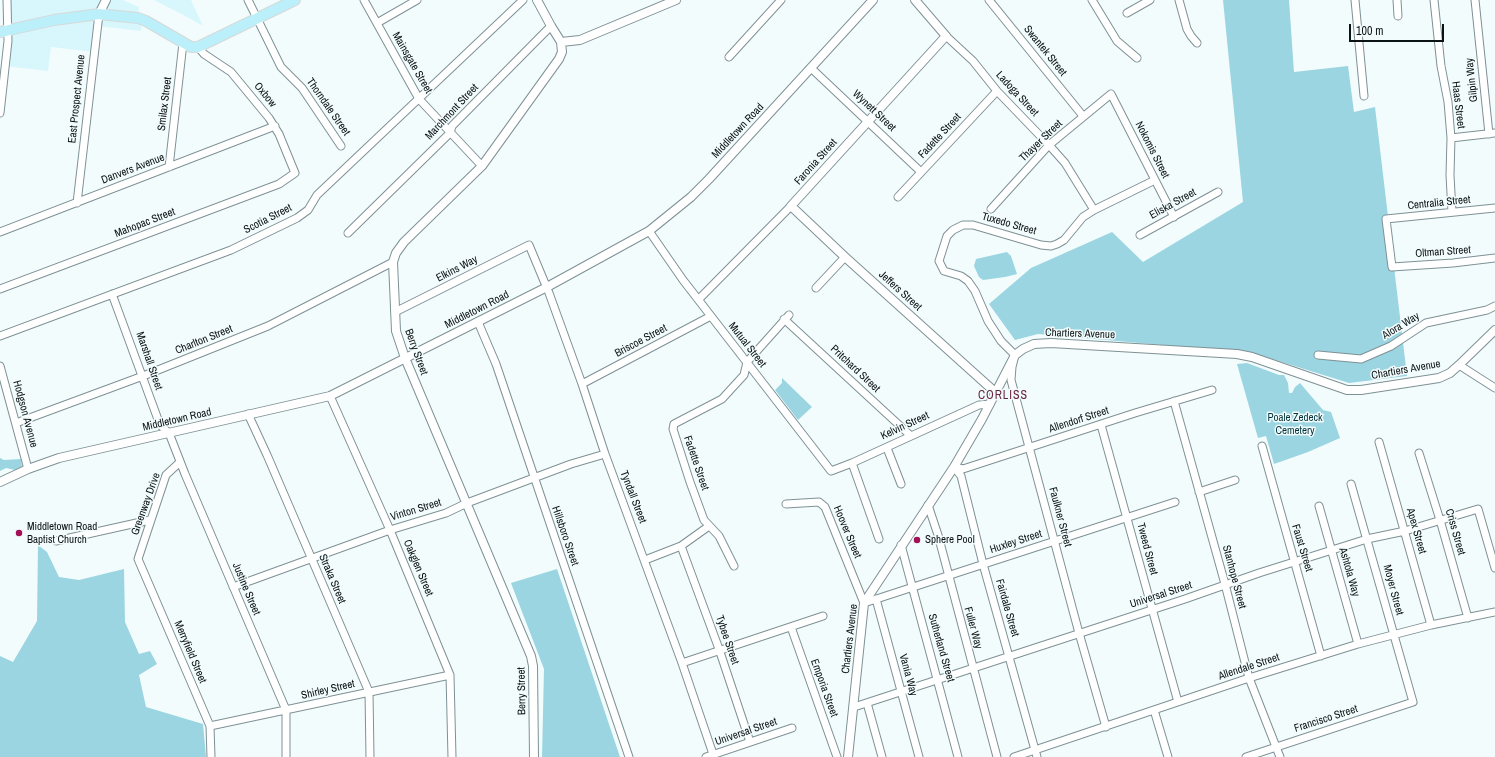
<!DOCTYPE html>
<html>
<head>
<meta charset="utf-8">
<style>
  body { margin:0 }
  #map { position:relative; width:1495px; height:757px; overflow:hidden; background:#f3fcfd; font-family:"Archivo Narrow",sans-serif }
  canvas { display:block }
  .scale { position:absolute; left:1349px; top:24px; width:95px; height:18px; box-sizing:border-box; border:2px solid #0c1314; border-top:0; padding-left:5px; font-size:12px; line-height:14px; white-space:nowrap; color:#0c1314; -webkit-text-stroke:3px #f3fcfd; paint-order:stroke }
</style>
</head>
<body>
<div id="map">
<canvas width="1495" height="757"></canvas>
<div class="scale">100 m</div>
</div>
<script>
const g = document.querySelector('canvas').getContext('2d');
g.lineJoin = 'round';
function fill(path, color) {
  g.fillStyle = color;
  g.fill(path, 'evenodd');
}
function shape(rows) {
  const path = new Path2D();
  for (const r of rows) {
    path.moveTo(r[0], r[1]);
    for (let i = 2; i < r.length; i += 2) path.lineTo(r[i], r[i + 1]);
  }
  return path;
}
function trace(path, color, width, dash) {
  g.strokeStyle = color;
  g.lineWidth = width;
  g.lineCap = dash ? 'butt' : 'round';
  g.setLineDash(dash || []);
  g.stroke(path);
}
function label(font, color, halo, rows, align = 'center') {
  g.font = font + ' "Archivo Narrow",sans-serif';
  g.lineWidth = 3;
  g.setLineDash([]);
  g.textBaseline = 'middle';
  g.strokeStyle = halo;
  g.fillStyle = color;
  for (const [text, x, y, turn = 0] of rows) {
    g.save();
    g.translate(x, y);
    g.rotate((+turn || 0) * Math.PI / 180);
    g.textAlign = isNaN(turn) ? turn : align;
    if (halo) g.strokeText(text, 0, 0);
    g.fillText(text, 0, 0);
    g.restore();
  }
}
const built = shape([
  [7,0,123,0,139,7,138,18,142,19,141,31,97,26,94,52,51,47,48,71,5,66],
  [154,0,191,0,203,26,189,18]
]);
const green = shape([
  [1223,0,1292,0,1289,0,1294,72,1348,66,1354,112,1375,107,1407,376,1349,383,1253,353,1038,334,1015,340,989,304,1031,268,1112,232,1143,262,1243,202],
  [1007,252,1011,256,1017,274,1005,277,983,280,979,277,974,266,976,259],
  [1247,363,1279,375,1284,375,1288,383,1289,393,1292,393,1295,387,1300,383,1323,410,1331,412,1340,438,1308,452,1274,464,1266,436,1258,438,1237,364],
  [782,378,812,407,798,420,775,390,782,383],
  [0,458,4,460,21,459,22,467,15,470,6,468,0,471],
  [38,545,47,552,59,577,79,580,124,569,125,622,139,654,150,651,157,664,139,675,146,707,203,724,206,757,0,757,0,656,13,662,37,621],
  [557,569,620,757,542,757,544,669,511,583]
]);
const minor = shape([
  [248,0,281,67,302,88,341,146],
  [364,0,419,99,482,166],
  [989,0,1083,116],
  [1092,0,1117,41,1137,58],
  [1179,0,1187,29,1191,36,1197,43],
  [1355,0,1364,96],
  [1397,0,1398,16],
  [1434,0,1441,66,1448,102,1451,138,1450,175,1452,212],
  [1475,0,1489,134],
  [1127,13,1150,0],
  [377,23,417,0],
  [946,36,973,61,997,91,1049,145,1065,163,1094,210],
  [729,57,781,0],
  [811,68,921,172],
  [0,113,8,41,7,0],
  [1451,138,1495,133],
  [169,167,183,43],
  [898,197,997,91],
  [77,203,99,14],
  [1495,208,1386,219,1392,267,1453,263,1495,258],
  [991,209,1049,145,1111,94,1174,217],
  [649,231,683,280,831,471,852,463,979,405,990,404],
  [0,232,275,126],
  [348,233,450,133,452,126,551,26],
  [1140,235,1218,192],
  [816,288,845,257],
  [0,289,279,184,295,173,279,134,269,118,231,72,204,54,198,47],
  [112,294,160,425,169,433,185,474,286,710,286,757],
  [699,299,791,206],
  [395,312,529,245,549,293,582,384,605,454,682,663,714,757],
  [784,319,911,436],
  [478,322,496,364,629,757],
  [0,336,231,250,297,218,308,210,317,195,523,0],
  [1318,355,1361,359,1391,346,1426,323,1487,310,1495,306],
  [1459,365,1495,388],
  [0,366,28,469],
  [582,384,711,316],
  [330,396,390,530,450,675,452,757],
  [1174,401,1225,584,1249,678,1280,757],
  [248,414,267,455,369,692,370,757],
  [16,423,143,376,268,326,393,262],
  [1101,425,1178,702],
  [1379,442,1431,625],
  [1262,446,1321,656],
  [887,448,901,484],
  [1419,453,1440,520,1468,618],
  [180,462,166,475,138,559,210,726,211,757],
  [852,463,879,539],
  [954,467,961,476,983,564,1037,757],
  [954,467,963,469,1135,413,1212,390],
  [1199,492,1235,480],
  [786,504,819,502,825,507,864,603,1175,502],
  [928,505,938,535,997,757],
  [1319,506,1358,644],
  [56,541,150,520],
  [901,545,958,757],
  [681,546,719,649,750,742],
  [645,560,681,546,709,526],
  [734,566,719,536,704,520,690,482,673,429,674,424,722,399,744,375,747,362,789,315],
  [233,587,390,530,446,513,467,503,571,464,605,454],
  [876,599,919,757],
  [791,627,837,757],
  [682,663,823,616],
  [867,703,882,757],
  [854,707,1185,599,1259,573,1367,539,1405,531,1478,509,1495,568],
  [1154,710,1168,757],
  [210,726,450,675],
  [1106,727,1079,633,1011,380,1012,367,1015,355,1001,341,988,321,975,291,968,281,961,276,944,271,939,261,947,236,953,230,963,225,973,225,1041,245,1051,246,1057,244,1064,240,1083,217,1094,210,1155,180],
  [706,757,792,728],
  [1014,757,1249,678,1358,644,1431,625,1495,612],
  [1246,757,1413,702,1351,484]
]);
const tertiary = shape([
  [915,0,946,36,791,206,845,257,995,392],
  [99,14,106,0],
  [561,42,580,40,676,0],
  [0,482,28,469,59,458,330,396,547,287,649,231,691,197,709,179,873,0],
  [534,757,533,666,531,656,405,358,396,331,393,262,396,253,404,242,482,166,559,59,562,52,561,42,551,26,537,0],
  [848,757,864,603,954,467,982,419,1015,355,1023,349,1034,344,1051,343,1237,354,1252,357,1347,390,1361,390,1439,378,1450,373,1459,365,1495,330]
]);
const primary = shape([
  [0,32,54,20,99,14,138,18,146,21,191,47,198,47,295,0]
]);
const markers = [
  [19,533,4,"#a21155"],
  [917,540,4,"#a21155"]
];
const streetNames = [
  ["Swantek Street",1045,51,51],
  ["Mainsgate Street",412,63,60],
  ["Gilpin Way",1472,80,-96],
  ["Ladoga Street",1017,94,47],
  ["Oxbow",265,95,51],
  ["East Prospect Avenue",77,99,-84],
  ["Smilax Street",165,104,-83],
  ["Haas Street",1458,105,83],
  ["Thorndale Street",328,107,55],
  ["Wynett Street",874,111,43],
  ["Marchmont Street",452,112,-47],
  ["Middletown Road",738,131,-47],
  ["Fadette Street",940,136,-47],
  ["Thayer Street",1041,141,-44],
  ["Nokomis Street",1152,150,63],
  ["Faronia Street",816,162,-48],
  ["Danvers Avenue",133,169,-21],
  ["Centralia Street",1439,203,-6],
  ["Eliska Street",1173,204,-29],
  ["Scotia Street",268,219,-27],
  ["Mahopac Street",145,223,-21],
  ["Tuxedo Street",1009,224,16],
  ["Oltman Street",1443,252,-4],
  ["Elkins Way",457,269,-27],
  ["Jeffers Street",900,291,42],
  ["Middletown Road",477,310,-27],
  ["Alora Way",1401,326,-31],
  ["Chartiers Avenue",1080,334,2],
  ["Charlton Street",204,340,-22],
  ["Briscoe Street",641,341,-28],
  ["Mutual Street",747,345,52],
  ["Berry Street",416,352,70],
  ["Marshall Street",149,361,71],
  ["Pritchard Street",855,369,43],
  ["Chartiers Avenue",1406,370,-10],
  ["Hodgson Avenue",25,414,75],
  ["Middletown Road",177,420,-13],
  ["Allendorf Street",1079,420,-18],
  ["Kelvin Street",905,426,-25],
  ["Fadette Street",696,463,71],
  ["Tyndall Street",633,497,69],
  ["Greenway Drive",146,504,-70],
  ["Vinton Street",416,510,-17],
  ["Faulkner Street",1060,517,75],
  ["Apex Street",1416,531,74],
  ["Hoover Street",847,532,67],
  ["Criss Street",1455,532,74],
  ["Hillsboro Street",565,536,71],
  ["Huxley Street",1016,542,-18],
  ["Faust Street",1302,548,73],
  ["Tweed Street",1147,549,75],
  ["Oakglen Street",418,568,67],
  ["Ashtola Way",1349,572,74],
  ["Stanhope Street",1234,577,75],
  ["Straka Street",332,579,67],
  ["Justine Street",246,589,67],
  ["Moyer Street",1393,590,75],
  ["Universal Street",1161,595,-18],
  ["Fairdale Street",1007,608,74],
  ["Fuller Way",973,628,75],
  ["Chartiers Avenue",850,639,-83],
  ["Tybee Street",727,640,71],
  ["Sutherland Street",941,648,74],
  ["Merryfield Street",190,652,67],
  ["Allendale Street",1249,667,-18],
  ["Vania Way",908,675,75],
  ["Emporia Street",824,688,70],
  ["Shirley Street",328,690,-13],
  ["Berry Street",522,691,-91],
  ["Francisco Street",1326,719,-18],
  ["Universal Street",746,732,-19]
];
const parkNames = [
  ["Poale Zedeck",1295,418],
  ["Cemetery",1295,431]
];
const poiNames = [
  ["Middletown Road",27,527],
  ["Baptist Church",27,540],
  ["Sphere Pool",925,540]
];
const neighbourhoodNames = [
  ["CORLISS",1003,396]
];
fill(built, '#d8f7fd');
fill(green, '#9ad5e1');
trace(minor, '#7e9195', 9);
trace(tertiary, '#7e9195', 10);
trace(primary, '#d8d9d9', 12);
trace(minor, '#fff', 7);
trace(tertiary, '#fff', 8);
trace(primary, '#bbeff9', 10);
for (const [x, y, r, color] of markers) {
  const dot = new Path2D();
  dot.arc(x, y, r, 0, 2 * Math.PI);
  g.fillStyle = color;
  g.fill(dot);
  trace(dot, '#f3fcfd', 1.5);
}
label('11px', '#0c1314', '#f3fcfd', streetNames);
label('11px', '#02353c', '#f3fcfd', parkNames);
label('11px', '#0c1314', '#f3fcfd', poiNames, 'left');
g.letterSpacing = '1px';
label('12px', '#69253d', '#f3fcfd', neighbourhoodNames);
g.letterSpacing = '0px';
</script>
</body>
</html>
